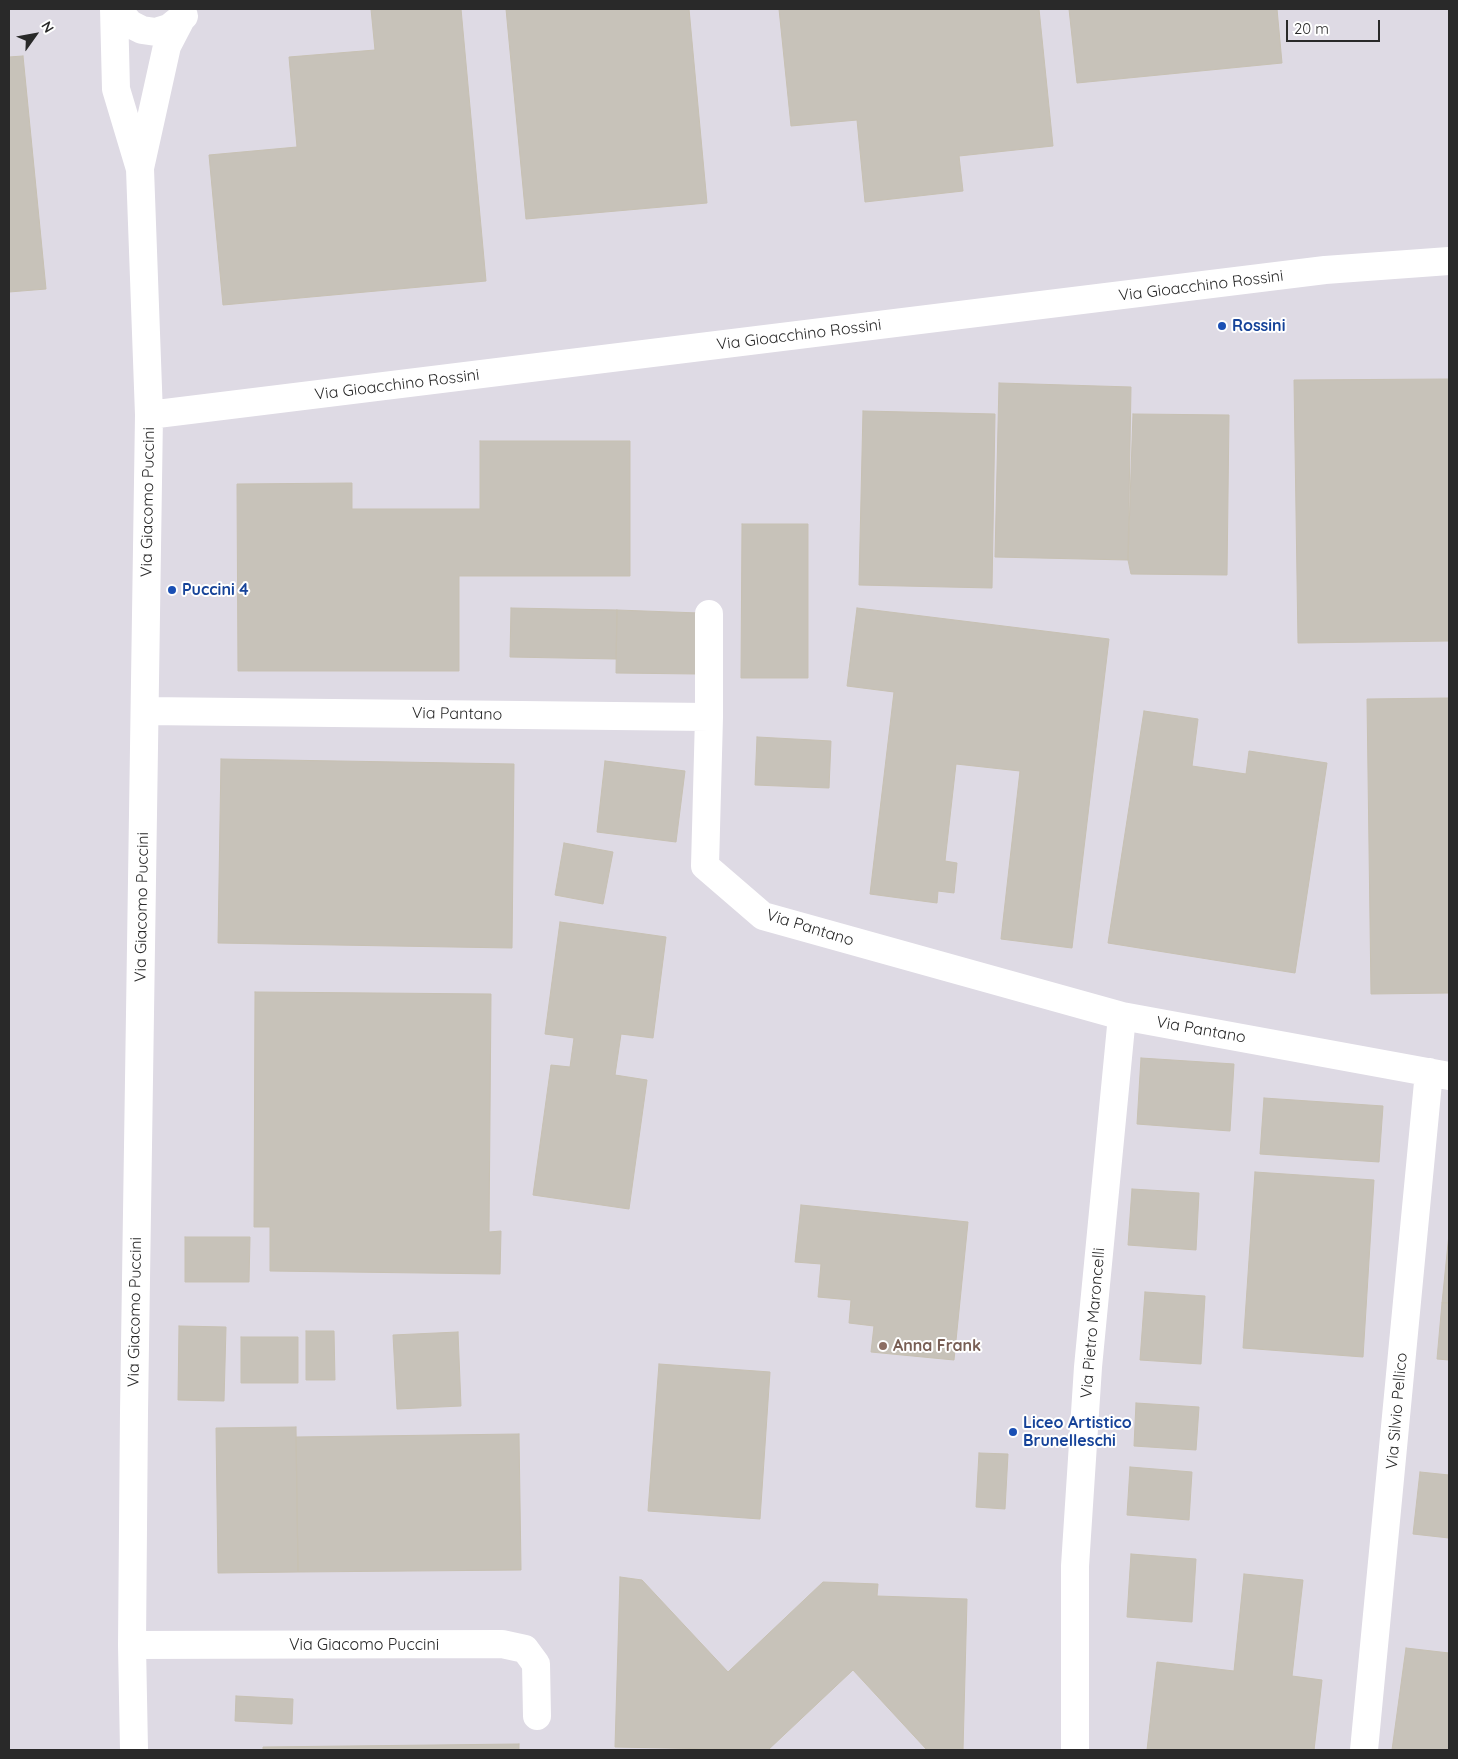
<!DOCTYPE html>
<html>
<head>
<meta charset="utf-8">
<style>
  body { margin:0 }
  #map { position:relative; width:1458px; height:1759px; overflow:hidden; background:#ece5d9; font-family:Quicksand,sans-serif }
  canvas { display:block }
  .frame { position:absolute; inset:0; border:10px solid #292929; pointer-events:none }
  .north { position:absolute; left:10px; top:10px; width:50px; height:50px; -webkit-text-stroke:4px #fff; paint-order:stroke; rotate:58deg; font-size:14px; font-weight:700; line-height:20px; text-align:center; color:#292929 }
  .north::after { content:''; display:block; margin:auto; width:18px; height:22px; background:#292929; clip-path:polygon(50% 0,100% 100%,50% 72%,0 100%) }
  .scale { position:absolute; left:1286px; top:20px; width:94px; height:22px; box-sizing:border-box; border:2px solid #292929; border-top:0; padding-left:6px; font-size:15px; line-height:18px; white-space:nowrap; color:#292929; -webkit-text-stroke:4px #fff; paint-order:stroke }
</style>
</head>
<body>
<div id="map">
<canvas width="1458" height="1759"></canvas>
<div class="frame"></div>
<div class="north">N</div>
<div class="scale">20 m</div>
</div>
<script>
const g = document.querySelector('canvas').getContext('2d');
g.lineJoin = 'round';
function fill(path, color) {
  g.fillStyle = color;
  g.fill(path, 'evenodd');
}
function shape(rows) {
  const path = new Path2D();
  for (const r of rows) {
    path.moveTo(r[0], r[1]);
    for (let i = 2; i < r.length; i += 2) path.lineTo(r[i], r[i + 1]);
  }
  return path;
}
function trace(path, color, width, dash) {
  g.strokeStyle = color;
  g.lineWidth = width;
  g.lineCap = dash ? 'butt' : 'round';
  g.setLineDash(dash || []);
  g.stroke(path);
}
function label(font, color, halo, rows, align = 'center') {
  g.font = font + ' Quicksand,sans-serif';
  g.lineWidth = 4;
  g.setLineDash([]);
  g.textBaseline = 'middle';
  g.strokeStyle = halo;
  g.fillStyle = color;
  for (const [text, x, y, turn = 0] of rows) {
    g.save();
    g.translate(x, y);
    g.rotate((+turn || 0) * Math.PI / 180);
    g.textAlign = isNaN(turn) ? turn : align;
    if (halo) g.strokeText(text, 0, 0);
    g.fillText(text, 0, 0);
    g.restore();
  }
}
const industrial = shape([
  [9,9,1449,9,1449,1750,9,1750]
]);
const building = shape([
  [371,9,461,9,486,281,223,305,209,155,297,147,289,57,375,50,371,9],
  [506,9,689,9,707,203,526,219,506,9],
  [779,9,1039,9,1053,146,959,156,963,191,865,202,857,120,791,126,779,9],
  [1069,9,1277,9,1282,63,1077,83,1069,9],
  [23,56,46,289,9,292,9,57,23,56],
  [1449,379,1449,641,1298,643,1294,380,1449,379],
  [999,383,1131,387,1128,560,995,557,999,383],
  [863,411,995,414,992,588,859,585,863,411],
  [1133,414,1229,415,1227,575,1131,574,1128,560,1133,414],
  [480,441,630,441,630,576,459,576,459,671,238,671,237,484,352,483,352,509,480,509,480,441],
  [742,524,808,524,808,678,741,678,742,524],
  [511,608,617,610,616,659,510,657,511,608],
  [857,608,1109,639,1072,948,1001,939,1020,771,956,764,945,861,957,863,954,893,938,891,937,903,870,894,894,692,847,686,857,608],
  [617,610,699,613,698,674,616,673,617,610],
  [1449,698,1449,993,1371,994,1367,699,1449,698],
  [1144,711,1198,719,1192,766,1246,774,1249,751,1327,763,1295,973,1108,943,1144,711],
  [757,737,831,741,829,788,755,785,757,737],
  [221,759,514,764,512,948,218,943,221,759],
  [605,761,685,771,676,842,597,832,605,761],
  [564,843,613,852,603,904,555,895,564,843],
  [560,922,666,937,653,1038,621,1034,615,1075,647,1080,629,1209,533,1195,551,1065,570,1067,574,1038,545,1034,560,922],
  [255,992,491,994,489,1232,501,1231,500,1274,270,1271,270,1227,254,1227,255,992],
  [1141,1058,1234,1064,1230,1131,1137,1124,1141,1058],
  [1264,1098,1383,1106,1379,1162,1260,1154,1264,1098],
  [1255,1172,1374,1180,1363,1357,1243,1348,1255,1172],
  [1132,1189,1199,1193,1196,1250,1128,1245,1132,1189],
  [801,1205,968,1222,954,1360,871,1352,874,1326,849,1323,851,1300,818,1297,821,1264,795,1262,801,1205],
  [1449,1234,1449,1303,1442,1303,1449,1234],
  [185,1237,250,1237,249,1282,185,1282,185,1237],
  [1145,1292,1205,1296,1201,1364,1140,1360,1145,1292],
  [1442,1303,1449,1303,1449,1360,1437,1359,1442,1303],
  [179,1326,226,1327,224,1401,178,1400,179,1326],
  [306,1331,334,1331,335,1380,306,1380,306,1331],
  [458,1332,461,1406,397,1409,393,1335,458,1332],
  [241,1337,298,1337,298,1383,241,1383,241,1337],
  [659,1364,770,1372,760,1519,648,1511,659,1364],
  [1136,1403,1199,1407,1196,1450,1134,1446,1136,1403],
  [296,1427,298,1572,218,1573,216,1428,296,1427],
  [519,1434,521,1570,298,1572,296,1437,519,1434],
  [979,1453,1008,1454,1005,1509,976,1507,979,1453],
  [1130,1467,1192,1472,1189,1520,1127,1515,1130,1467],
  [1420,1472,1449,1475,1449,1538,1413,1534,1420,1472],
  [1131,1554,1196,1559,1192,1622,1127,1617,1131,1554],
  [1244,1574,1303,1580,1292,1676,1322,1680,1314,1750,1147,1750,1157,1662,1234,1671,1244,1574],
  [620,1577,642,1580,728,1672,823,1582,878,1584,877,1596,967,1599,963,1750,927,1750,853,1670,768,1750,615,1747,620,1577],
  [1406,1648,1449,1653,1449,1750,1392,1750,1406,1648],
  [236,1696,293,1699,292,1724,235,1721,236,1696],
  [519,1744,519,1750,263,1750,263,1747,519,1744]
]);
const minor = shape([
  [114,9,116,89,140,169,149,415,134,1411,132,1645,134,1750],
  [117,9,130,24,142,30,156,32,169,28,184,16],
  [140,168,167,46,180,21],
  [149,415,1325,270,1449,261],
  [145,711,709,717,705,866,763,916,1122,1016,1449,1076],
  [709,717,709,614],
  [132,1645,502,1644,525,1649,536,1664,537,1716],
  [1075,1750,1075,1566,1088,1367,1122,1016],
  [1364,1750,1429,1072]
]);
const markers = [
  [1222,326,5,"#1a4fb4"],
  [172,590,5,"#1a4fb4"],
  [883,1346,5,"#8d6e63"],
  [1013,1432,5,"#1a4fb4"]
];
const streetNames = [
  ["Via Gioacchino Rossini",1201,286,-7],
  ["Via Gioacchino Rossini",799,335,-7],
  ["Via Gioacchino Rossini",397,385,-7],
  ["Via Giacomo Puccini",148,502,-89],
  ["Via Pantano",457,714,1],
  ["Via Giacomo Puccini",142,907,-89],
  ["Via Pantano",810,928,17],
  ["Via Pantano",1201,1030,10],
  ["Via Giacomo Puccini",135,1312,-89],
  ["Via Pietro Maroncelli",1093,1323,-85],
  ["Via Silvio Pellico",1397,1411,-85],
  ["Via Giacomo Puccini",364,1645]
];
const transitNames = [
  ["Rossini",1232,326],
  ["Puccini 4",182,590],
  ["Liceo Artistico",1023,1423],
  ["Brunelleschi",1023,1441]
];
const educationNames = [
  ["Anna Frank",893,1346]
];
fill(industrial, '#dedae4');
fill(building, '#c7c2b9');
trace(building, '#c7c1b3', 1);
trace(minor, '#fff', 28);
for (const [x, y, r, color] of markers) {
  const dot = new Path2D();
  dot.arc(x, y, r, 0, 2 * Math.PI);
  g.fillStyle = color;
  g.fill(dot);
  trace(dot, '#fff', 2);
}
label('16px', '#292929', '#fff', streetNames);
label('bold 16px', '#164399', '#fff', transitNames, 'left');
label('bold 16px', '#785e54', '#fff', educationNames, 'left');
</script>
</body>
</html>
